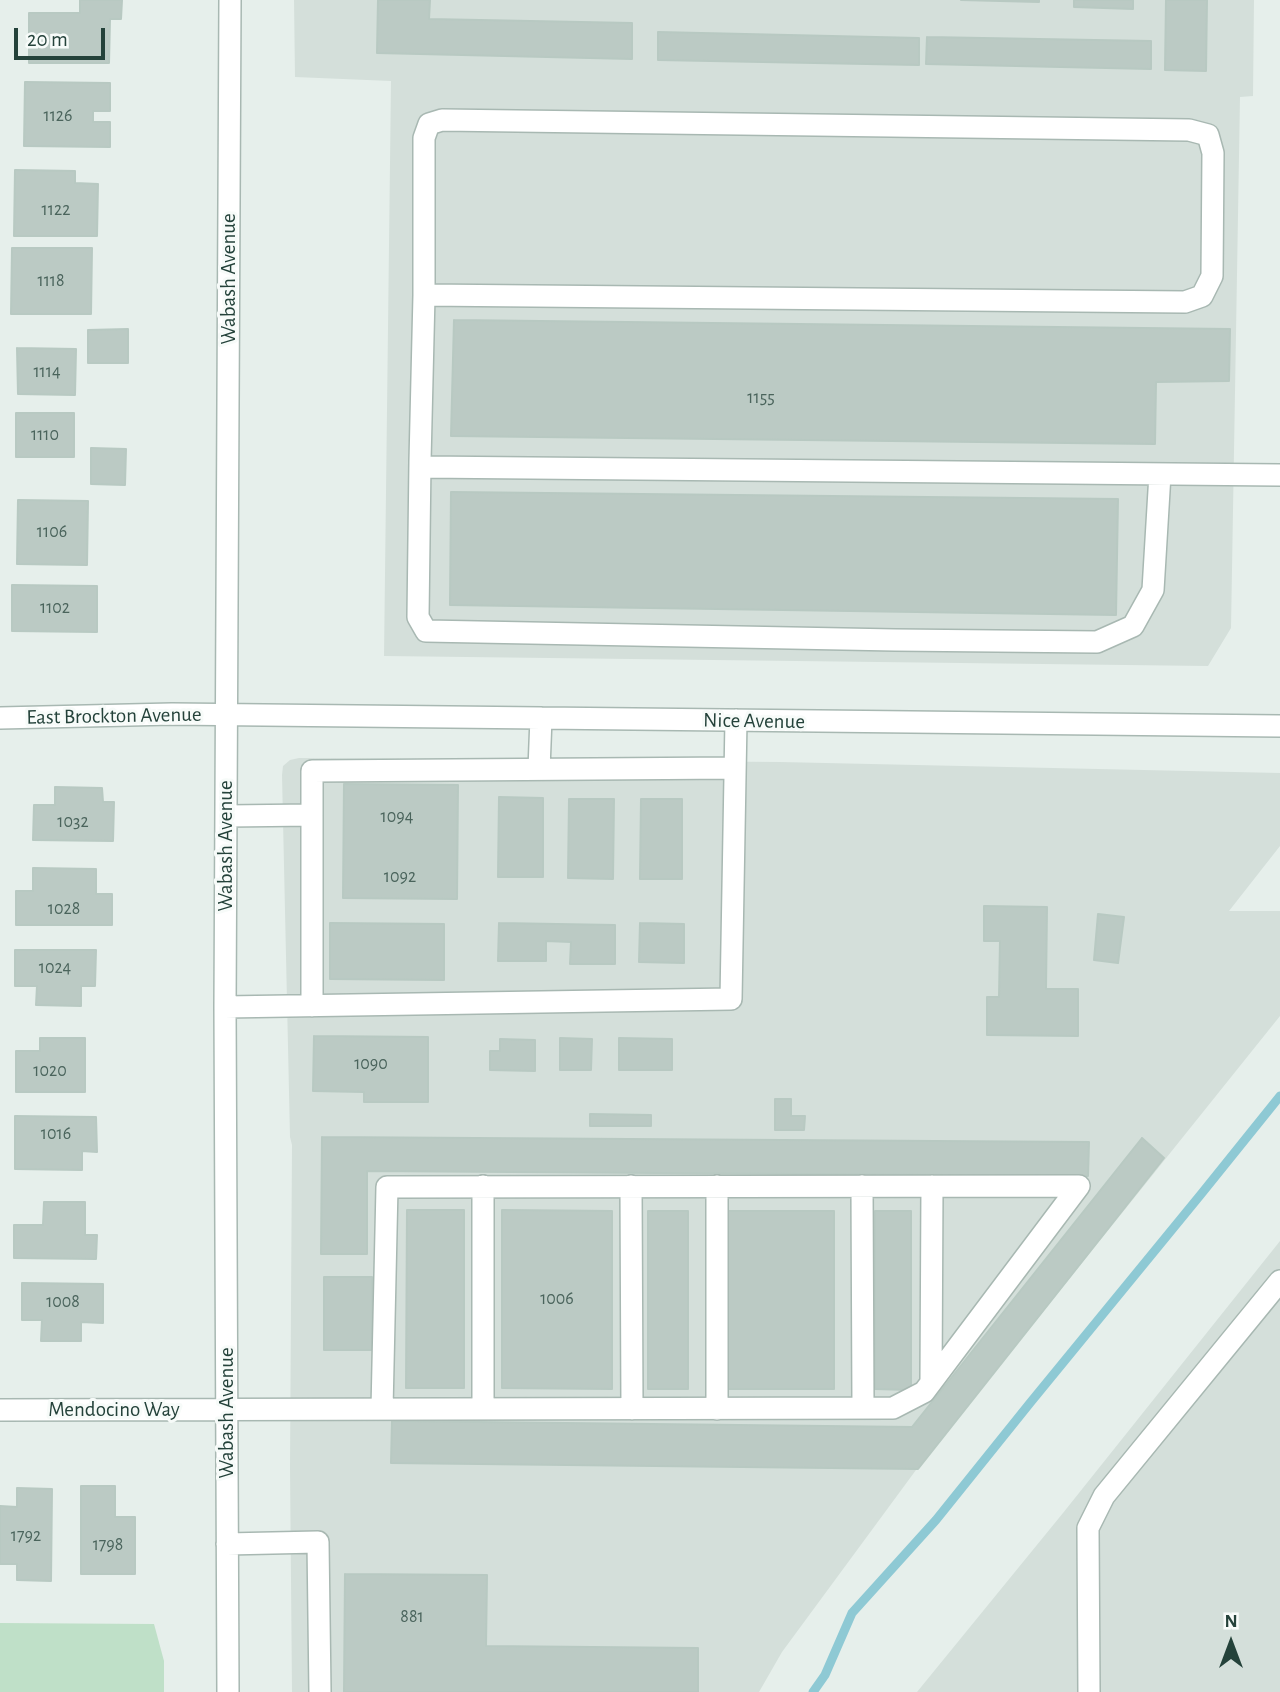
<!DOCTYPE html>
<html>
<head>
<meta charset="utf-8">
<style>
  body { margin:0 }
  #map { position:relative; width:1280px; height:1692px; overflow:hidden; background:#e6efeb; font-family:"Alegreya Sans",sans-serif }
  canvas { display:block }
  .north { position:absolute; left:1196px; top:1608px; width:70px; height:70px; -webkit-text-stroke:5px #f7fbf9; paint-order:stroke; rotate:0deg; font-size:19px; font-weight:700; line-height:28px; text-align:center; color:#24423a }
  .north::after { content:''; display:block; margin:auto; width:24px; height:32px; background:#24423a; clip-path:polygon(50% 0,100% 100%,50% 72%,0 100%) }
  .scale { position:absolute; left:14px; top:28px; width:91px; height:32px; box-sizing:border-box; border:4px solid #24423a; border-top:0; padding-left:9px; font-size:21px; line-height:24px; white-space:nowrap; color:#24423a; -webkit-text-stroke:5px #f7fbf9; paint-order:stroke }
</style>
</head>
<body>
<div id="map">
<canvas width="1280" height="1692"></canvas>
<div class="north">N</div>
<div class="scale">20 m</div>
</div>
<script>
const g = document.querySelector('canvas').getContext('2d');
g.lineJoin = 'round';
function fill(path, color) {
  g.fillStyle = color;
  g.fill(path, 'evenodd');
}
function shape(rows) {
  const path = new Path2D();
  for (const r of rows) {
    path.moveTo(r[0], r[1]);
    for (let i = 2; i < r.length; i += 2) path.lineTo(r[i], r[i + 1]);
  }
  return path;
}
function trace(path, color, width, dash) {
  g.strokeStyle = color;
  g.lineWidth = width;
  g.lineCap = dash ? 'butt' : 'round';
  g.setLineDash(dash || []);
  g.stroke(path);
}
function label(font, color, halo, rows, align = 'center') {
  g.font = font + ' "Alegreya Sans",sans-serif';
  g.lineWidth = 6;
  g.setLineDash([]);
  g.textBaseline = 'middle';
  g.strokeStyle = halo;
  g.fillStyle = color;
  for (const [text, x, y, turn = 0] of rows) {
    g.save();
    g.translate(x, y);
    g.rotate((+turn || 0) * Math.PI / 180);
    g.textAlign = isNaN(turn) ? turn : align;
    if (halo) g.strokeText(text, 0, 0);
    g.fillText(text, 0, 0);
    g.restore();
  }
}
const built = shape([
  [294,0,1254,0,1253,96,1240,97,1231,628,1208,666,384,656,391,81,295,77],
  [299,758,780,762,1280,773,1280,846,1229,911,1280,911,1280,1016,916,1470,782,1652,759,1692,292,1692,290,1467,292,1145,290,1137,282,775,283,766,290,760],
  [1280,1241,1280,1692,917,1692,1063,1513]
]);
const green = shape([
  [0,1623,154,1624,164,1661,164,1692,0,1692]
]);
const stream = shape([
  [813,1692,825,1675,852,1613,936,1520,1030,1403,1202,1193,1280,1096]
]);
const building = shape([
  [80,0,122,0,121,19,110,19,109,63,29,63,29,13,80,13,80,0],
  [378,0,430,0,429,19,632,23,632,59,377,53,378,0],
  [961,0,1039,0,1039,2,961,0],
  [1074,0,1133,0,1133,9,1074,7,1074,0],
  [1166,0,1207,0,1206,71,1165,70,1166,0],
  [658,32,919,38,919,65,658,60,658,32],
  [927,37,1151,41,1151,69,926,64,927,37],
  [25,82,110,83,110,111,93,111,93,122,110,122,110,147,24,146,25,82],
  [15,170,75,171,75,183,98,184,97,236,14,236,15,170],
  [12,248,92,248,91,314,11,314,12,248],
  [454,320,1230,329,1229,381,1156,382,1155,444,451,436,454,320],
  [128,329,128,363,88,363,88,330,128,329],
  [17,348,76,349,75,395,18,394,17,348],
  [16,413,74,413,74,457,16,457,16,413],
  [91,448,126,449,125,485,91,484,91,448],
  [451,492,1118,499,1116,615,450,605,451,492],
  [18,500,88,501,87,565,17,564,18,500],
  [12,585,97,586,97,632,12,631,12,585],
  [344,784,458,785,457,899,343,898,344,784],
  [55,787,102,788,103,802,114,802,113,841,33,840,34,805,55,805,55,787],
  [499,797,543,798,543,877,498,877,499,797],
  [569,799,614,799,613,879,568,878,569,799],
  [641,799,682,799,682,879,640,879,641,799],
  [33,868,96,869,96,894,112,894,112,925,16,925,16,891,33,891,33,868],
  [984,906,1047,907,1046,989,1078,989,1078,1036,987,1035,987,997,999,997,1000,941,984,941,984,906],
  [1098,914,1124,917,1118,963,1094,960,1098,914],
  [330,923,444,924,444,980,330,979,330,923],
  [499,923,615,925,615,964,570,964,571,942,546,941,546,961,498,961,499,923],
  [640,923,684,924,684,963,639,962,640,923],
  [15,950,96,950,95,986,81,986,81,1006,36,1005,37,986,15,986,15,950],
  [314,1036,428,1037,428,1102,364,1102,364,1092,313,1091,314,1036],
  [40,1038,85,1038,85,1092,16,1092,16,1051,40,1051,40,1038],
  [560,1038,592,1039,591,1070,560,1070,560,1038],
  [619,1038,672,1039,672,1070,619,1070,619,1038],
  [500,1039,535,1040,535,1071,490,1070,490,1051,500,1051,500,1039],
  [775,1099,791,1099,791,1116,805,1116,804,1130,775,1130,775,1099],
  [590,1114,651,1115,651,1126,590,1126,590,1114],
  [15,1116,96,1117,97,1152,82,1151,82,1170,15,1169,15,1116],
  [322,1137,1089,1142,1088,1176,367,1171,367,1254,321,1254,322,1137],
  [1142,1138,1164,1158,918,1469,391,1463,392,1421,912,1427,1142,1138],
  [44,1202,85,1202,85,1235,97,1235,96,1259,14,1258,14,1225,43,1225,44,1202],
  [407,1210,464,1210,464,1388,406,1388,407,1210],
  [502,1210,612,1211,612,1389,502,1388,502,1210],
  [648,1211,688,1211,688,1389,648,1389,648,1211],
  [728,1211,834,1211,834,1389,728,1389,728,1211],
  [875,1211,911,1211,911,1390,875,1389,875,1211],
  [324,1277,372,1277,372,1350,324,1350,324,1277],
  [22,1283,103,1284,103,1323,81,1322,81,1341,41,1341,42,1320,22,1320,22,1283],
  [81,1486,115,1486,115,1517,135,1517,135,1574,81,1574,81,1486],
  [17,1488,52,1489,51,1581,17,1580,17,1564,0,1564,0,1506,17,1507,17,1488],
  [345,1574,487,1575,486,1646,698,1648,698,1692,344,1692,345,1574]
]);
const minor = shape([
  [424,295,1185,302,1202,296,1212,276,1213,153,1208,135,1189,130,442,120,429,124,424,138,424,295,420,461,423,467,1280,475],
  [420,461,418,617,426,631,895,640,1097,642,1133,626,1153,590,1160,474],
  [0,718,172,714,1280,726],
  [539,769,541,718],
  [227,816,312,815],
  [312,1006,312,771,735,768],
  [225,1007,731,999,736,720],
  [631,1186,632,1409],
  [717,1186,717,1409],
  [862,1186,863,1408],
  [931,1382,932,1186],
  [483,1409,483,1186],
  [0,1410,893,1408,924,1392,1079,1186,387,1187,382,1409],
  [227,1544,318,1542,320,1692],
  [228,1692,225,1007,230,0],
  [1089,1692,1088,1528,1104,1496,1280,1281]
]);
const numberNames = [
  ["1126",58,116],
  ["1122",56,210],
  ["1118",51,281],
  ["1114",47,372],
  ["1155",761,398],
  ["1110",45,435],
  ["1106",52,532],
  ["1102",55,608],
  ["1094",397,817],
  ["1032",73,822],
  ["1092",400,877],
  ["1028",64,909],
  ["1024",55,968],
  ["1090",371,1064],
  ["1020",50,1071],
  ["1016",56,1134],
  ["1006",557,1299],
  ["1008",63,1302],
  ["1792",26,1536],
  ["1798",108,1545],
  ["881",412,1617]
];
const streetNames = [
  ["Wabash Avenue",229,279,-90],
  ["East Brockton Avenue",114,716,-1],
  ["Nice Avenue",754,721,1],
  ["Wabash Avenue",226,846,-90],
  ["Mendocino Way",114,1410],
  ["Wabash Avenue",227,1413,-90]
];
fill(built, '#d4dfda');
fill(green, '#bfe0c8');
trace(stream, '#8ec9d4', 9);
fill(building, '#bbcac4');
trace(building, '#b8c9c2', 2);
trace(minor, '#a8b8b2', 24);
trace(minor, '#fff', 21);
label('18px', '#4a645c', null, numberNames);
label('21px', '#24423a', '#f7fbf9', streetNames);
</script>
</body>
</html>
